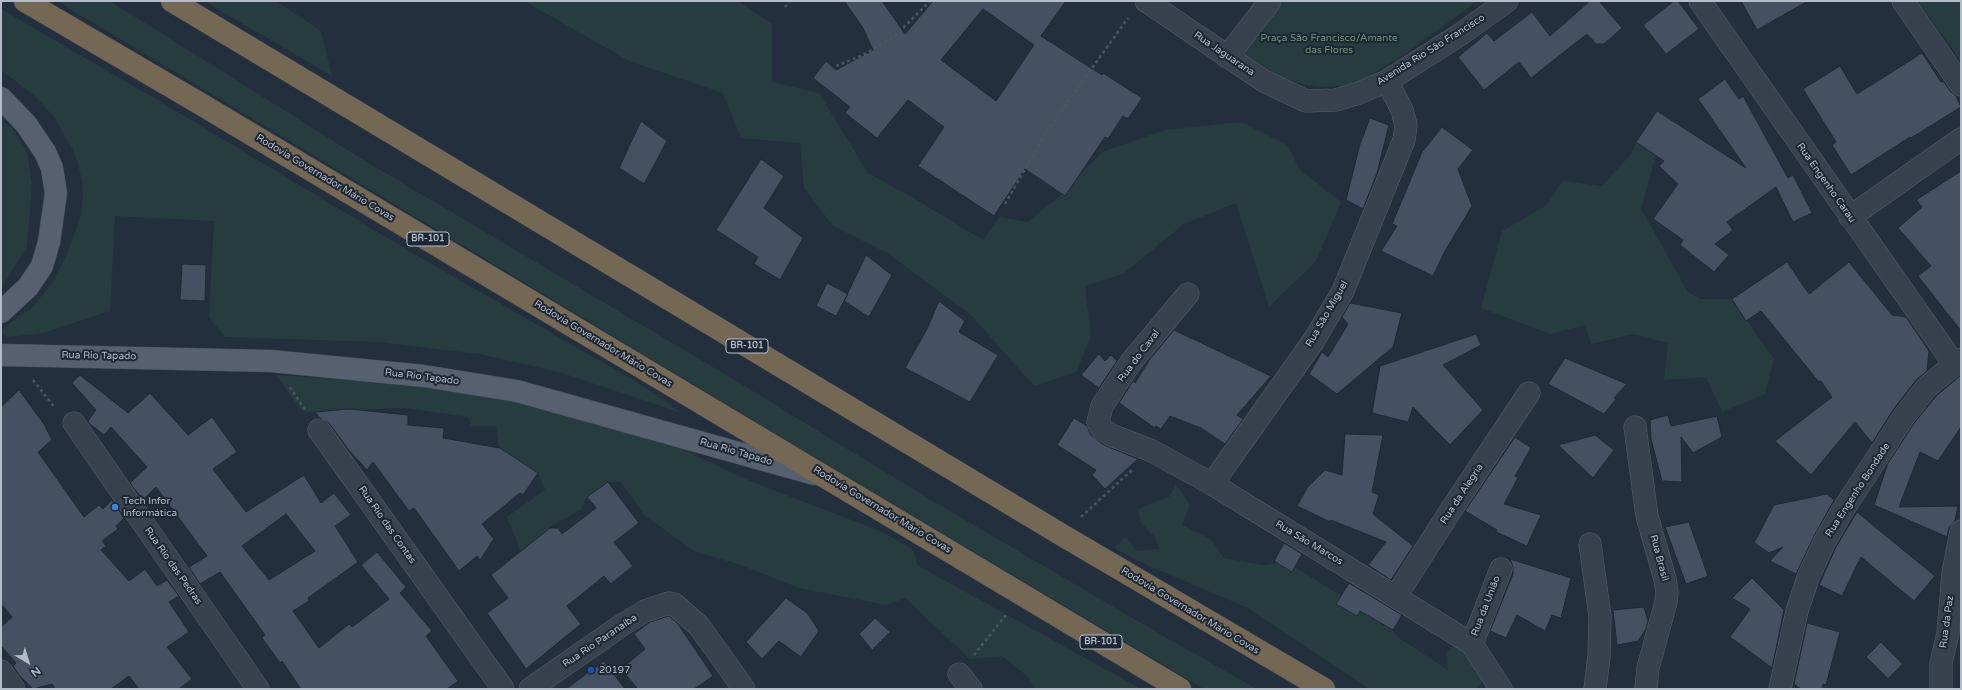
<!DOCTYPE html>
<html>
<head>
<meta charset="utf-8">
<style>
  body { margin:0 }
  #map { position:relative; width:1962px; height:690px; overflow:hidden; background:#242f3e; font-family:"Varela Round",sans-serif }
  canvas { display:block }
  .frame { position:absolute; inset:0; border:2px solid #b4bcc9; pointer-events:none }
  .north { position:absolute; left:8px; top:642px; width:40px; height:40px; -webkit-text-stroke:3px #1d2633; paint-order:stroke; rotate:142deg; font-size:11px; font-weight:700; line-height:16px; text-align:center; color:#b4bcc9 }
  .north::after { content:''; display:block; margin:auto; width:14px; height:18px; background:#b4bcc9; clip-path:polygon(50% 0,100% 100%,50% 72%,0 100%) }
</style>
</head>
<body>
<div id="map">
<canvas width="1962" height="690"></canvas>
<div class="frame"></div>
<div class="north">N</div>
</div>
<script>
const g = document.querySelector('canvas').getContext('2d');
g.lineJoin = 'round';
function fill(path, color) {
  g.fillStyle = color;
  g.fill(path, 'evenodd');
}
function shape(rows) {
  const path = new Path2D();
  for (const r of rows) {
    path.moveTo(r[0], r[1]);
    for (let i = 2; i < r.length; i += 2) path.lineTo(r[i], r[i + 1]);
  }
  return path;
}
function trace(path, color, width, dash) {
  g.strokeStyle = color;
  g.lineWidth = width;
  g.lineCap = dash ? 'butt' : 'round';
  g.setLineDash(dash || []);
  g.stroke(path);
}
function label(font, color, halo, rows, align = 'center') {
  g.font = font + ' "Varela Round",sans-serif';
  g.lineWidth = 4;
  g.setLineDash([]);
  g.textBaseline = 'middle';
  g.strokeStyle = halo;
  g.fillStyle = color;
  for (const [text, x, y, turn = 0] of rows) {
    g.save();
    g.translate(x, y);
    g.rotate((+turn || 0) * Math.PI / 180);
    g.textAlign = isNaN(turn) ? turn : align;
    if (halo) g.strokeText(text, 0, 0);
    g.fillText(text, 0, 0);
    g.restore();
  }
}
const green = shape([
  [57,1,110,1,362,159,733,379,926,497,1165,637,1257,689,1204,689,748,417],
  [204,1,276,1,321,31,332,76],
  [524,1,738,1,772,24,772,82,819,93,868,173,920,202,983,240,999,217,1027,222,1058,198,1102,152,1165,130,1241,122,1287,145,1300,170,1341,202,1316,261,1269,307,1236,203,1184,224,1123,274,1085,286,1091,336,1076,372,1034,386,970,314,887,253,833,226,804,188,800,143,741,138,723,93,629,61],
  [1277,1,1478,1,1407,52,1363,80,1342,86,1323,87,1302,84,1281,77,1244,53,1243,50],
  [1917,1,1961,1,1961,61,1929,17],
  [1,9,161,102,404,248,635,381,682,413,562,373,480,354,378,342,225,337,209,317,214,221,115,216,110,311,43,333,9,337,3,335,1,333,3,328,31,308,51,285,67,254,81,216,83,197,82,181,77,160,72,148,54,117,37,98,1,70],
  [1,120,12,128,27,151,32,186,27,246,4,284,1,286],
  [1636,142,1656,155,1641,209,1688,292,1700,299,1732,299,1774,359,1765,394,1722,412,1706,377,1664,380,1668,343,1634,334,1591,344,1585,325,1550,334,1481,308,1502,231,1547,205,1562,181,1602,186,1631,154],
  [276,375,363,381,461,391,550,406,675,446,750,481,885,533,914,551,917,565,1141,689,1036,689,1028,677,1002,656,970,659,905,598,886,605,799,588,741,565,694,551,645,516,621,482,608,482,587,497,580,510,555,524,521,551,507,517,545,490,538,473,499,448,496,426,471,426,468,417,405,408,315,412,302,411],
  [1176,484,1190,504,1182,525,1211,539,1224,558,1263,565,1287,562,1354,604,1378,613,1399,638,1448,670,1447,653,1462,635,1486,679,1477,689,1369,689,1248,608,1147,565,1114,548,1126,537,1137,551,1160,549,1154,536,1141,523,1138,510,1149,504,1169,497]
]);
const building = shape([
  [844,1,882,1,905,34,933,1,1066,1,1041,36,1102,75,1103,73,1142,98,1128,119,1123,116,1108,139,1105,137,1065,196,1025,169,994,216,918,166,944,127,908,100,877,138,845,113,850,107,813,78,826,61,836,70,873,50,863,28,844,1],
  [983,9,1034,45,996,101,941,60,983,9],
  [1590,1,1599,1,1622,28,1604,44,1596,44,1587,34,1531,78,1519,62,1484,90,1458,57,1487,33,1494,41,1532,12,1550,36,1590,1],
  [1674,1,1678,1,1699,29,1666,54,1643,25,1674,1],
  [1741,1,1808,1,1757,30,1741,1],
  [1922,53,1941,82,1943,81,1951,92,1956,96,1961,107,1911,138,1910,137,1851,175,1832,145,1836,142,1803,89,1840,66,1857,94,1922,53],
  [1725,79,1739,99,1743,96,1788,178,1793,175,1812,213,1793,222,1776,187,1727,222,1733,230,1715,244,1729,255,1714,272,1680,245,1683,240,1653,219,1678,184,1659,166,1664,161,1636,142,1657,111,1746,168,1698,99,1725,79],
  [1370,118,1389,125,1377,173,1363,209,1346,200,1360,144,1370,118],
  [641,121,667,141,644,184,619,168,641,121],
  [1442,127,1473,150,1458,169,1472,206,1445,251,1433,276,1381,251,1397,226,1392,224,1422,152,1442,127],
  [761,159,784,176,764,208,803,238,780,280,754,264,758,257,716,230,761,159],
  [1961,171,1961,331,1918,276,1931,266,1898,228,1922,207,1916,200,1961,171],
  [866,255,892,275,869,317,844,301,866,255],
  [1787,262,1809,294,1849,262,1892,315,1906,317,1929,351,1927,371,1917,379,1895,407,1872,443,1855,422,1811,475,1775,441,1832,397,1821,381,1819,382,1761,311,1746,321,1732,299,1787,262],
  [182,264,206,265,205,301,180,300,182,264],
  [827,283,848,294,836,316,816,306,827,283],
  [939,301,965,321,959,332,998,355,970,402,905,368,927,329,939,301],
  [1350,303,1402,313,1393,347,1337,394,1309,374,1322,352,1328,357,1348,324,1342,317,1350,303],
  [1174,330,1271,376,1237,415,1243,419,1225,444,1201,428,1170,416,1161,429,1156,426,1155,428,1119,403,1133,381,1135,383,1150,359,1174,330],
  [1476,334,1481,345,1443,365,1483,410,1450,445,1413,407,1408,422,1372,413,1380,366,1476,334],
  [1099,354,1105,361,1111,355,1117,361,1099,388,1081,375,1099,354],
  [1565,358,1627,384,1614,398,1616,399,1604,414,1548,384,1565,358],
  [80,375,128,413,150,393,188,435,212,417,237,452,213,469,246,512,304,475,321,503,334,493,351,515,335,526,358,562,308,598,309,601,293,611,319,648,349,624,352,627,389,599,361,565,377,552,406,587,400,593,432,631,426,636,458,681,447,689,301,689,282,661,280,663,262,638,265,635,220,572,200,584,189,567,207,556,156,487,143,500,130,483,147,467,111,427,104,435,90,424,88,421,96,410,72,383,80,375],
  [286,514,315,551,269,580,242,546,286,514],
  [1961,375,1961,427,1938,461,1920,452,1899,507,1958,506,1955,520,1949,528,1947,537,1874,505,1888,463,1915,422,1936,396,1961,375],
  [19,390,44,424,52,440,38,452,84,517,99,505,103,509,112,500,124,518,116,526,118,529,102,541,106,546,101,550,129,581,145,569,157,586,167,580,179,596,169,602,189,632,167,647,192,679,179,689,139,689,129,676,111,689,55,689,52,684,33,689,19,675,13,666,16,663,1,646,1,627,12,617,1,604,1,407,19,390],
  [349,409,408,415,408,425,444,428,443,438,500,448,538,473,523,495,520,493,482,524,494,539,480,560,477,556,459,571,414,508,409,511,373,462,367,470,348,449,329,423,320,418,315,412,349,409],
  [1668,415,1671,426,1717,416,1722,437,1693,453,1681,437,1682,482,1662,481,1651,439,1650,420,1668,415],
  [1074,418,1087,426,1091,435,1104,445,1138,459,1105,489,1092,475,1096,470,1057,445,1074,418],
  [1345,434,1383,435,1372,492,1379,495,1373,514,1413,546,1391,580,1368,565,1386,542,1331,520,1330,522,1297,506,1307,488,1325,470,1342,475,1345,434],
  [1595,435,1614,450,1593,478,1558,445,1595,435],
  [1515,437,1531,448,1515,476,1518,478,1504,504,1541,515,1527,546,1496,532,1497,530,1465,511,1515,437],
  [608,482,639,523,614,542,633,566,611,584,604,576,567,606,581,624,526,669,487,613,508,598,491,575,550,528,558,528,562,534,596,508,587,497,608,482],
  [1827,494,1834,500,1814,536,1796,574,1770,561,1783,547,1769,553,1754,543,1774,505,1827,494],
  [1857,512,1935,576,1914,601,1861,557,1842,596,1819,585,1836,547,1857,512],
  [1689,522,1708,576,1686,584,1665,527,1689,522],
  [1284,543,1302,554,1292,572,1274,561,1284,543],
  [1510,559,1571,578,1561,618,1552,615,1545,631,1517,615,1506,638,1490,631,1513,574,1513,567,1510,559],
  [1752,578,1784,610,1772,668,1730,637,1750,609,1732,598,1752,578],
  [1349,583,1402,615,1393,630,1360,611,1357,616,1336,604,1349,583],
  [786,598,807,613,819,631,801,657,779,641,762,659,746,642,786,598],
  [1644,607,1648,621,1646,629,1638,641,1617,645,1613,610,1644,607],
  [669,616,678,624,713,676,694,689,638,689,621,669,645,649,634,634,650,622,669,616],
  [875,618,890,632,872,650,859,634,875,618],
  [1807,623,1840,632,1826,685,1823,684,1822,689,1801,689,1794,684,1807,623],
  [1881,642,1903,664,1888,679,1866,657,1881,642],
  [604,661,625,689,566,689,604,661]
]);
const path = shape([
  [785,7,790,1],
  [836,66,863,55,895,36,930,1],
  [1005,204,1047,131,1128,18],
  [33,380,55,408],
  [290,387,305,410],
  [1081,517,1132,470],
  [974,655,1006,615]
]);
const minor = shape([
  [1146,1,1264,81,1306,101,1336,100,1359,93,1387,81,1461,34,1507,1],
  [1700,1,1954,364],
  [1903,1,1961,85],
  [1227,57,1270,1],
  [1850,217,1961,139],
  [1188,294,1131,362,1102,406,1098,422,1102,429,1111,435,1152,451,1212,484,1472,644,1501,689],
  [74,423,258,689],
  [1635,427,1647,516,1665,579,1667,592,1666,602,1648,668,1646,689],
  [319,430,503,689],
  [1212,484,1314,340,1343,291,1404,140,1406,125,1402,110,1387,81],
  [1590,544,1600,616,1599,656,1595,689],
  [1396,596,1451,510,1529,393],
  [1472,644,1501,569],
  [1,671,14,689],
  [959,674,971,689],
  [530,689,622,625,645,611,669,603,674,604,699,626,744,689],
  [1780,689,1797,611,1809,575,1825,541,1841,513,1905,415,1927,387,1961,359],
  [1941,689,1941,663,1948,633,1953,573,1961,531]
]);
const major = shape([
  [1,98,26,124,45,152,52,168,56,193,49,242,42,266,28,287,1,312],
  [1,355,271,361,424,376,517,391,814,474]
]);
const highway = shape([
  [25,1,199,103,1180,689],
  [172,1,1062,535,1324,689]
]);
const markers = [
  [115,507,4,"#3f7fe0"],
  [591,670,4,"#1a4fb4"]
];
const shields = [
  [428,239,42],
  [747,346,42],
  [1101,642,42]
];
const shieldNames = [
  ["BR-101",428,239],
  ["BR-101",747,346],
  ["BR-101",1101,642]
];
const parkNames = [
  ["Praça São Francisco/Amante",1329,38],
  ["das Flores",1329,50]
];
const streetNames = [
  ["Avenida Rio São Francisco",1431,50,-32],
  ["Rua Jaguarana",1224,54,34],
  ["Rodovia Governador Mário Covas",325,178,31],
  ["Rua Engenho Carau",1826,183,55],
  ["Rua São Miguel",1327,314,-60],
  ["Rodovia Governador Mário Covas",603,344,31],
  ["Rua Rio Tapado",99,356,1],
  ["Rua do Caval",1139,356,-53],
  ["Rua Rio Tapado",422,377,7],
  ["Rua Rio Tapado",736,452,16],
  ["Rua Engenho Bondade",1858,490,-57],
  ["Rua da Alegria",1462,494,-57],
  ["Rodovia Governador Mário Covas",882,510,31],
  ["Rua Rio das Contas",387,525,55],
  ["Rua São Marcos",1309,543,31],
  ["Rua Brasil",1659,558,75],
  ["Rua Rio das Pedras",173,566,55],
  ["Rua da União",1486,606,-69],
  ["Rodovia Governador Mário Covas",1190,611,31],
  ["Rua da Paz",1947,622,-82],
  ["Rua Rio Paranaíba",600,641,-34]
];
const poiNames = [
  ["Tech Infor",123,501],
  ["Informática",123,513],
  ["20197",599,670]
];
fill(green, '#263c3f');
fill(building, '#455162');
trace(building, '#1f2835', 1);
trace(minor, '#565f6c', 23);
trace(major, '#414a57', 23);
trace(highway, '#434c59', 23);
trace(path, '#44595c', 2.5, [3, 3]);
trace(minor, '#38414e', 22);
trace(major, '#56606e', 22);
trace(highway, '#746855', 22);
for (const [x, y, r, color] of markers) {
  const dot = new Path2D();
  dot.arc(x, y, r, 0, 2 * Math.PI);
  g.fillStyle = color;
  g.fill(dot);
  trace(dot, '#1d2633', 1.5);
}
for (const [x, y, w] of shields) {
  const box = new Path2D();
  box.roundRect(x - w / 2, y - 7, w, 14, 3);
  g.fillStyle = '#1d2633';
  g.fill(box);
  trace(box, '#b4bcc9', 1);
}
label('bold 9px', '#b4bcc9', null, shieldNames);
label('10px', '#6b9a76', '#1d2633', parkNames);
label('10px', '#b4bcc9', '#1d2633', streetNames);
label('10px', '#b4bcc9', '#1d2633', poiNames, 'left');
</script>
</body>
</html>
